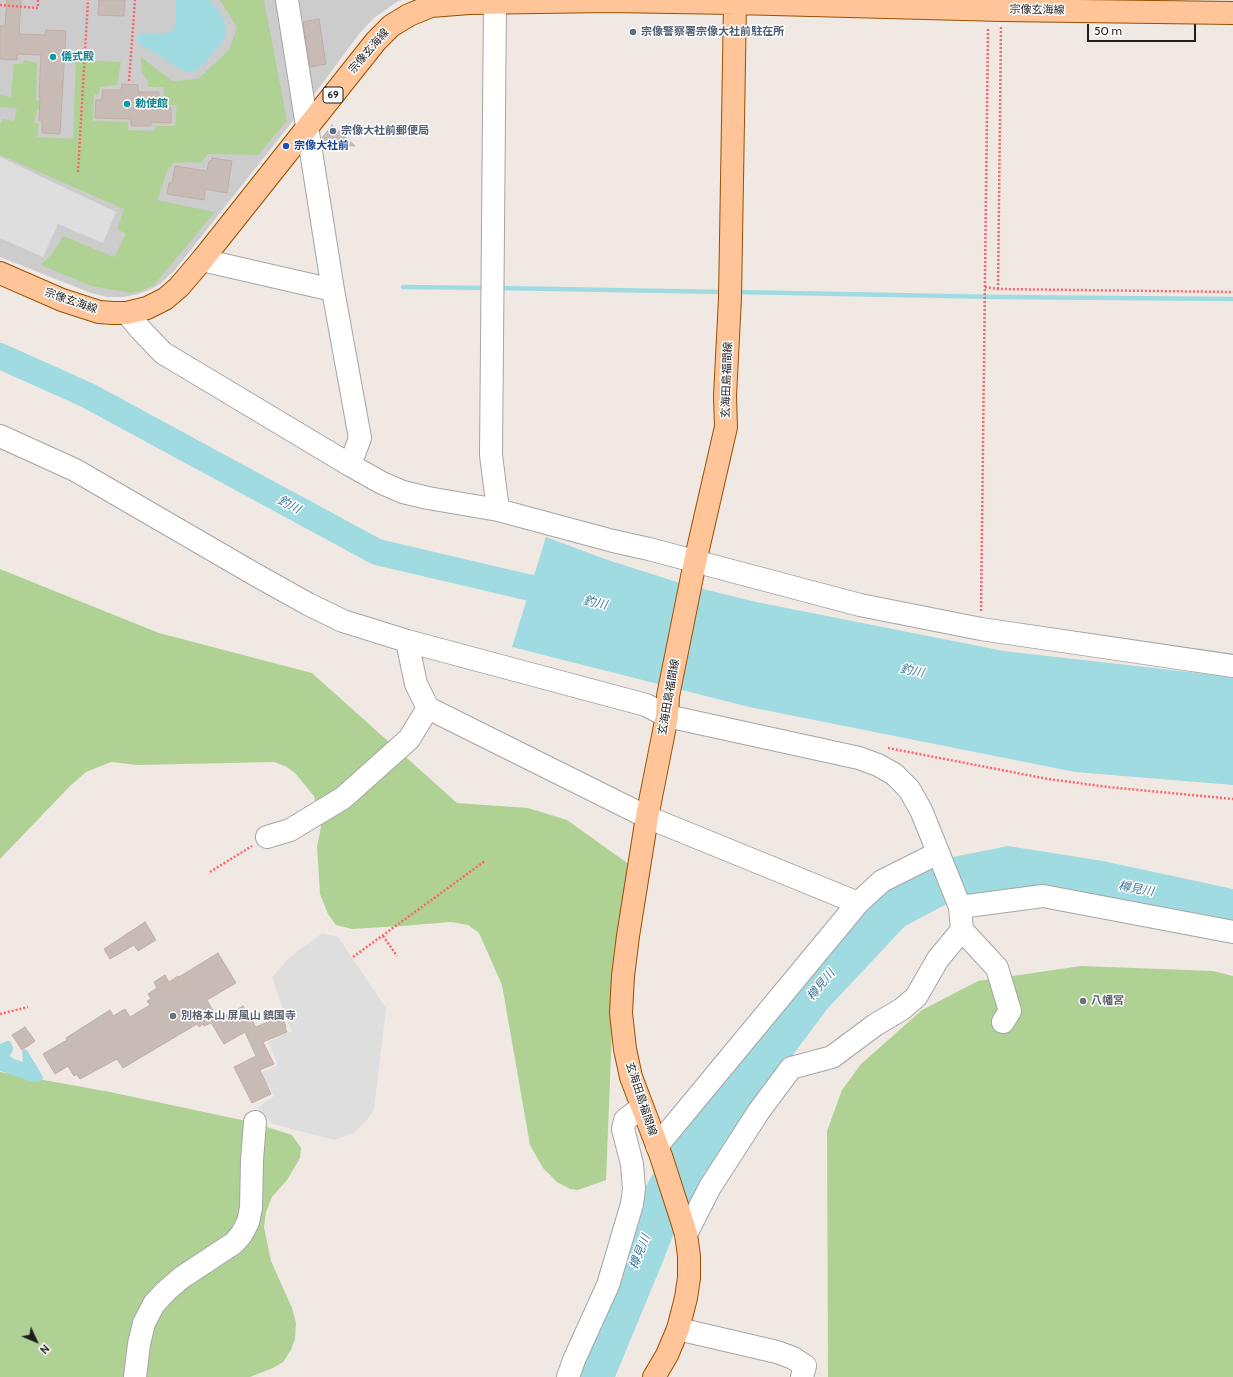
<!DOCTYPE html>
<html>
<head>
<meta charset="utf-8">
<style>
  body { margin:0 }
  #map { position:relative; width:1233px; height:1377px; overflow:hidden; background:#f0e9e3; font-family:Cabin,sans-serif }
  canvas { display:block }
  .north { position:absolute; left:16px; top:1321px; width:40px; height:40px; -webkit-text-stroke:3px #fff; paint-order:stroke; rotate:134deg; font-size:11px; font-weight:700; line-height:16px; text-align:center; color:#1e1e1e }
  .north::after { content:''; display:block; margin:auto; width:14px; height:18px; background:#1e1e1e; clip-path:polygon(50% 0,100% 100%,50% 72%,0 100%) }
  .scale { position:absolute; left:1087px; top:24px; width:109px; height:18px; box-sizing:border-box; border:2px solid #1e1e1e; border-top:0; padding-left:5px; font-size:12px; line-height:14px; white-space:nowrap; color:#1e1e1e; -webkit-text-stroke:3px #fff; paint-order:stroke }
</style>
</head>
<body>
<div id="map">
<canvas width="1233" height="1377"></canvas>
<div class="north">N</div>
<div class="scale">50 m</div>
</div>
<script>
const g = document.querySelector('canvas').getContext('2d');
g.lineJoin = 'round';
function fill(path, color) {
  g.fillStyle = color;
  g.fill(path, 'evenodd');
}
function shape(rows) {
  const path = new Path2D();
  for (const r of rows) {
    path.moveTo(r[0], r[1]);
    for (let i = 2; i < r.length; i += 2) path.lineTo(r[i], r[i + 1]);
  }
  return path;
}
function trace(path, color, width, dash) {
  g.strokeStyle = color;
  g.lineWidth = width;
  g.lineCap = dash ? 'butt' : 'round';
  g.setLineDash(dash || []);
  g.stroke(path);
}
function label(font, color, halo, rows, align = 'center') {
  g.font = font + ' Cabin,"Noto Sans JP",sans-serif';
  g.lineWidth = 3;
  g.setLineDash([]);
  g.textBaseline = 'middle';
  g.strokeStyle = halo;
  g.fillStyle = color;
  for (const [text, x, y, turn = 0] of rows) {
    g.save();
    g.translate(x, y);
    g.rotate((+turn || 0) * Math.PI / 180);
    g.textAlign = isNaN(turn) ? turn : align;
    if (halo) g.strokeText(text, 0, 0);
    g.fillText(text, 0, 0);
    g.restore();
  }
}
const religious = shape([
  [0,0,404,0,398,1,374,18,359,34,319,88,174,271,160,284,149,290,138,294,124,297,108,297,91,293,0,257]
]);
const forest = shape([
  [220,0,264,0,287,121,258,155,208,154,201,163,191,162,174,163,168,169,157,200,215,212,154,285,141,291,131,293,91,286,41,265,53,253,63,236,114,257,126,234,117,229,124,209,0,155,0,124,3,119,14,121,17,108,0,107,0,95,11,97,14,64,22,64,24,60,37,63,36,100,42,101,42,109,37,110,34,123,39,124,37,137,73,139,76,60,121,62,117,85,100,87,99,94,94,95,93,121,128,122,128,130,154,131,156,126,175,126,177,105,163,105,164,87,148,87,148,82,142,73,141,57,172,81,198,79,229,50,237,27],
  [0,569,159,633,312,673,457,803,528,808,567,820,630,865,615,955,606,1180,578,1190,570,1189,557,1182,543,1168,530,1145,502,985,479,933,468,925,451,922,402,926,352,929,336,925,328,914,320,894,317,847,321,827,314,796,295,773,285,766,274,762,138,765,111,762,86,772,70,786,0,859],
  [1081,966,1213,971,1233,976,1233,1377,828,1377,827,1131,842,1090,861,1064,922,1010,978,981],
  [0,1072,110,1092,251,1122,292,1135,301,1148,300,1158,287,1180,272,1197,266,1212,264,1227,271,1261,292,1308,296,1323,295,1339,291,1350,283,1362,273,1368,250,1377,0,1377]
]);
const parking = shape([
  [0,157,116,212,103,243,58,224,43,257,0,238],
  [322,933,338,937,386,1008,374,1109,367,1120,354,1133,334,1140,273,1124,257,1108,274,1096,261,1073,278,1065,268,1042,292,1031,284,1013,272,977,289,958]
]);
const water = shape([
  [176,0,209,0,218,9,226,26,226,35,222,42,201,67,195,71,187,72,183,71,157,54,142,46,137,42,137,37,141,34,166,33,173,30,176,25],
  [546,537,605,559,683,584,756,602,1004,651,1233,677,1233,785,1075,772,749,707,512,647],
  [1008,846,1103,861,1233,889,1233,926,1054,889,1014,888,977,893,945,905,905,926,828,1008,705,1172,672,1238,659,1271,615,1377,577,1377,646,1186,676,1134,879,893,927,865,953,857],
  [7,1041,10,1041,13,1047,13,1050,10,1056,14,1059,23,1062,22,1051,25,1049,27,1050,43,1077,41,1081,38,1082,30,1081,0,1071,0,1044]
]);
const stream = shape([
  [403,287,487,288],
  [498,288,725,292],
  [736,292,1000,297,1233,299]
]);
const river = shape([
  [0,356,87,395,377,552,565,596]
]);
const building = shape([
  [7,0,21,0,19,34,45,35,46,30,66,31,60,134,42,133,42,120,39,120,40,97,39,97,41,55,17,54,17,60,0,59,0,26,5,26,7,0],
  [99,0,125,0,124,16,98,15,99,0],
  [319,19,326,64,310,67,303,22,319,19],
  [122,84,138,85,138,92,159,92,159,107,171,108,171,123,151,122,151,126,131,126,131,119,95,118,96,100,102,100,103,90,121,90,122,84],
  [332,125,355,146,329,144,322,138,332,125],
  [212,158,232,161,227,193,205,189,204,200,167,194,169,183,172,183,175,166,207,171,209,161,212,161,212,158],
  [145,922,156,940,138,951,134,945,110,959,104,949,145,922],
  [218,953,236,983,207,1000,218,1020,204,1026,203,1024,199,1027,197,1024,123,1068,117,1059,80,1079,76,1074,74,1076,68,1066,55,1074,43,1054,67,1040,66,1038,110,1010,113,1016,125,1009,130,1017,150,1005,147,1001,151,999,148,994,157,988,154,982,165,975,169,982,178,976,179,977,218,953],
  [243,1006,256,1027,282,1016,286,1027,285,1028,287,1032,263,1042,274,1064,260,1070,271,1094,252,1103,234,1067,256,1056,245,1032,224,1044,212,1024,243,1006],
  [25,1027,35,1041,22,1050,12,1035,25,1027]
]);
const path = shape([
  [0,5,38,8,38,0],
  [129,81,135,0],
  [78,172,88,0],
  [985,287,998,289,1233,292],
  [998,289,1001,27],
  [981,611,988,28],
  [888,748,1048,779,1108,787,1233,799],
  [210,872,252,846],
  [383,936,397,956],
  [353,957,485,861],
  [0,1014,28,1007]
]);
const minor = shape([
  [287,0,333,290,360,438,350,465],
  [495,2,491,455,498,510],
  [202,260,333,290],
  [127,313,140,329,163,353,350,465,382,483,403,492,428,498,498,510,613,541,649,549,860,605,981,629,1233,666],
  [0,436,75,470,256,575,308,604,343,621,407,641,646,705,667,716,859,758,878,765,894,774,909,789,921,810,960,907,962,930,938,959,916,997,902,1009,875,1025,832,1057,791,1068,759,1111,710,1187,686,1234],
  [407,641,416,684,428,708,647,817,858,903],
  [267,837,290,830,343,798,409,739,428,708],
  [960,907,1043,896,1233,932],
  [962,930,997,968,1010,1011,1003,1022],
  [657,1146,858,903,882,881,938,853],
  [678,1329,777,1352,793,1358,805,1366,802,1377],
  [135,1377,139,1344,144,1323,154,1304,165,1292,181,1278,234,1243,241,1235,248,1222,251,1208,252,1160,255,1122],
  [568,1377,574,1360,608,1285,632,1204,634,1189,632,1164,623,1129,625,1120,642,1107]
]);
const major = shape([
  [0,273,62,300,99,312,113,313,127,313,147,308,165,299,179,287,202,260,376,41,391,26,409,15,431,6,469,3,609,1,735,3,1001,10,1233,13],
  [654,1377,667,1355,678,1329,686,1298,689,1278,689,1256,686,1234,682,1221,661,1156,631,1077,625,1049,621,1013,623,976,628,936,647,817,667,716,668,696,695,562,726,427,725,396,730,298,735,3]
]);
const markers = [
  [633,32,4,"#5c6f8a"],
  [53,57,4,"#0f9aa8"],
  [127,104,4,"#0f9aa8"],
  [333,131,4,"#5c6f8a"],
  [286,146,4,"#1a4fb4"],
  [1083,1001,4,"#6b7280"],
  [173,1016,4,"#6b7280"]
];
const shields = [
  [333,95,20]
];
const shieldNames = [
  ["69",333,95]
];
const streetNames = [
  ["宗像玄海線",1037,10,1],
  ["宗像玄海線",369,51,-49],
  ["宗像玄海線",71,301,19],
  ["玄海田島福間線",727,380,-88],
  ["玄海田島福間線",669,697,-80],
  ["玄海田島福間線",641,1099,72]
];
const serviceNames = [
  ["宗像警察署宗像大社前駐在所",641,32],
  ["宗像大社前郵便局",341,131]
];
const cultureNames = [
  ["儀式殿",61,57],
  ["勅使館",135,104]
];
const transitNames = [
  ["宗像大社前",294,146]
];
const worshipNames = [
  ["八幡宮",1091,1001],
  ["別格本山 屏風山 鎮国寺",181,1016]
];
const waterNames = [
  ["釣川",289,505,28],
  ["釣川",595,603,13],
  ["釣川",912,671,12],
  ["樽見川",1136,889,10],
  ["樽見川",821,985,-50],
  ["樽見川",640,1252,-68]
];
fill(religious, '#ccc');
fill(forest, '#afd294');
fill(parking, '#dedede');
fill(water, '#9fdbe1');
trace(stream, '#9fdbe1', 4.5);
trace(river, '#9fdbe1', 26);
fill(building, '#c8bbb6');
trace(building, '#c2ada4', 1);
trace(minor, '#a5a5a5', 24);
trace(major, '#975000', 24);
trace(path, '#ff646b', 2.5, [2, 2]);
trace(minor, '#fff', 22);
trace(major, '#ffc498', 22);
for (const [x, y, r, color] of markers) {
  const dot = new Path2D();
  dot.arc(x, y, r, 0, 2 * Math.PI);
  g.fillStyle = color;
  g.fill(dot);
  trace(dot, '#fff', 1.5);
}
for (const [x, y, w] of shields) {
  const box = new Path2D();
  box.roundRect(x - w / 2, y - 8, w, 16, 3);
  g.fillStyle = '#fff';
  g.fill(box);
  trace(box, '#1e1e1e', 1);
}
label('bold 10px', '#1e1e1e', null, shieldNames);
label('11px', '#1e1e1e', '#fff', streetNames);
label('bold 11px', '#4e5e75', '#fff', serviceNames, 'left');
label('bold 11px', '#0d838f', '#fff', cultureNames, 'left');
label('bold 11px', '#164399', '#fff', transitNames, 'left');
label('bold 11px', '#5b616d', '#fff', worshipNames, 'left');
label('italic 12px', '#3c7a9c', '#fff', waterNames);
</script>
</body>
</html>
